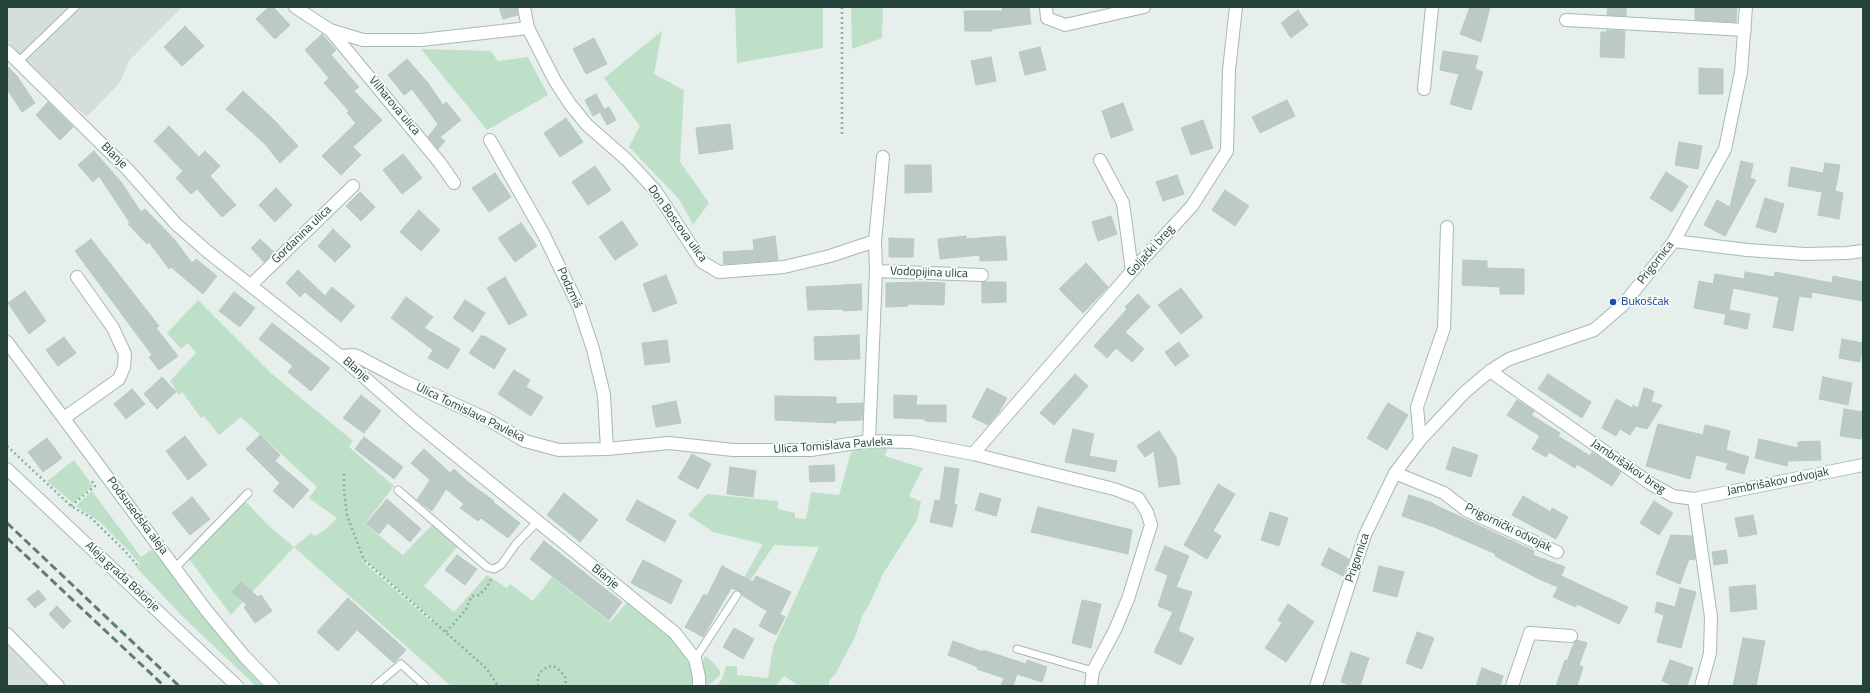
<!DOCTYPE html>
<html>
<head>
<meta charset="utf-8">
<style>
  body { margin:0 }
  #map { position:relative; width:1870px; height:693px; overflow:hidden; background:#e6efeb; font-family:"Titillium Web",sans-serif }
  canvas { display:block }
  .frame { position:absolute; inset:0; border:8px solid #24423a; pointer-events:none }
</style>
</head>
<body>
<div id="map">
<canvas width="1870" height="693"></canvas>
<div class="frame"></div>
</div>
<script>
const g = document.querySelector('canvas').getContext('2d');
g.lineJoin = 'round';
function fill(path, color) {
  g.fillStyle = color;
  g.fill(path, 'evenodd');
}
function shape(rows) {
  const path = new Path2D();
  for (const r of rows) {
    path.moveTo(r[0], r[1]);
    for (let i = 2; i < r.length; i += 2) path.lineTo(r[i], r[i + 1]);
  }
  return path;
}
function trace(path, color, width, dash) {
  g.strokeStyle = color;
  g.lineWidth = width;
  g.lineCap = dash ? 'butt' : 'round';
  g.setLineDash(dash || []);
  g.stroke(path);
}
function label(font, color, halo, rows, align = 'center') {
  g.font = font + ' "Titillium Web",sans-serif';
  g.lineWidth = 3.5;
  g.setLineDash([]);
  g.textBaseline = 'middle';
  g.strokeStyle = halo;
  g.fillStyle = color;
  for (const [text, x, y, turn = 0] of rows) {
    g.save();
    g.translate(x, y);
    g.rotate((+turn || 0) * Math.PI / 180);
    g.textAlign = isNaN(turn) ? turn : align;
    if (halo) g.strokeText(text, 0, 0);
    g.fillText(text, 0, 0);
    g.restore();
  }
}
const built = shape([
  [7,7,182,7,129,61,120,82,94,110,86,116,70,103,7,41],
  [7,644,48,686,7,686]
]);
const green = shape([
  [735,7,823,7,823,48,737,63],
  [851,7,883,7,882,38,852,49],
  [662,31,654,74,684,90,680,162,709,203,693,225,679,199,629,147,640,126,604,78],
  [421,49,491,51,498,61,528,57,548,95,487,130],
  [198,300,271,373,353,441,349,447,394,486,365,524,403,555,433,524,458,546,424,586,454,612,487,575,507,588,510,584,533,601,552,577,610,622,628,601,676,639,691,664,694,686,451,686,294,547,231,615,189,559,245,501,271,528,294,547,311,533,315,536,326,529,337,518,309,498,317,487,241,417,219,435,204,416,201,418,182,392,179,395,170,381,196,353,188,343,181,349,167,333],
  [365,560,434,621,433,623,362,561],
  [889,444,885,456,923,468,909,496,921,502,917,520,883,574,869,605,862,616,856,635,836,673,829,681,829,686,799,686,784,676,776,686,717,686,722,679,726,666,737,666,737,675,768,678,773,647,819,547,774,545,741,594,736,592,763,544,713,532,688,515,707,494,778,501,778,509,795,513,795,518,806,519,811,492,839,495,851,452,867,447],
  [74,460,93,486,73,503,47,481],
  [92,491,141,557,151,550,155,551,232,652,263,686,256,686,183,617,136,567,140,564,125,547,100,522,76,506],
  [705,656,714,663,720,671,720,675,709,685,706,685,702,662]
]);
const building = shape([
  [269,7,273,7,290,25,275,39,256,19,269,7],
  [499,7,517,7,518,15,503,19,499,7],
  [1002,7,1029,7,1031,24,992,29,992,31,965,31,964,11,1003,11,1002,7],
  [1470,7,1490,7,1481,42,1460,34,1470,7],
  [1608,7,1626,7,1626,16,1607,15,1608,7],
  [1695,7,1737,7,1736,22,1695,20,1695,7],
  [1298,10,1308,25,1291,38,1281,23,1298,10],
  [185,26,204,46,182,66,164,47,185,26],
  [1607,30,1625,31,1624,58,1600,57,1601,32,1607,32,1607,30],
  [322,34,336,50,331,55,359,87,354,91,382,120,353,147,361,155,341,175,322,156,356,123,347,113,349,111,324,83,329,78,305,50,322,34],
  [594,38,607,64,586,74,573,49,594,38],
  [1040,47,1046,70,1025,75,1019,52,1040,47],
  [1443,51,1478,56,1475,69,1483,72,1471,110,1450,104,1459,74,1440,70,1443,51],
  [991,57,996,81,976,85,971,61,991,57],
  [407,59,428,83,443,105,446,102,461,120,440,137,445,141,438,149,428,137,438,124,412,89,404,95,388,75,407,59],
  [7,66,17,76,35,103,22,112,7,89,7,66],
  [1699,68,1723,69,1723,94,1699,94,1699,68],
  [243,91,274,120,298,146,280,163,265,144,226,109,243,91],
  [596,94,604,109,609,107,616,120,607,125,600,112,593,116,585,100,596,94],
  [1287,100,1295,116,1260,133,1252,117,1287,100],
  [48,102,73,127,60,140,36,115,48,102],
  [1123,103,1133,130,1111,138,1102,111,1123,103],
  [566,118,583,142,560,157,544,133,566,118],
  [1203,120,1213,148,1191,155,1181,128,1203,120],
  [730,124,733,149,699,154,696,128,730,124],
  [169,126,199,157,205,151,220,166,210,176,236,205,222,217,197,189,191,194,176,178,183,171,154,141,169,126],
  [1679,142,1702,146,1698,169,1675,165,1679,142],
  [94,151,121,182,141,212,145,209,174,239,192,263,196,259,217,276,203,294,171,267,169,269,149,242,147,244,128,224,130,223,99,176,93,182,78,165,94,151],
  [403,154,422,178,402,194,383,170,403,154],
  [1741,161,1753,164,1750,178,1756,180,1725,236,1704,225,1717,200,1730,207,1741,161],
  [1825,163,1840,165,1835,191,1843,193,1839,219,1818,215,1822,192,1788,186,1791,167,1823,173,1825,163],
  [905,165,931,165,932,192,905,193,905,165],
  [595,166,611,190,588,205,572,182,595,166],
  [1666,172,1688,186,1672,212,1650,198,1666,172],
  [495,173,511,197,489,212,472,188,495,173],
  [1177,175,1184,194,1163,201,1156,182,1177,175],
  [276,188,292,205,275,222,259,205,276,188],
  [1225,190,1249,206,1235,226,1212,210,1225,190],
  [360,192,375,207,361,221,346,206,360,192],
  [1765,198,1784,204,1776,233,1756,227,1765,198],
  [419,210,440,230,421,251,400,232,419,210],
  [1111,216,1117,234,1098,241,1092,222,1111,216],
  [622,221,638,245,615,260,599,237,622,221],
  [521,223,537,246,515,262,498,238,521,223],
  [333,229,351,246,335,262,318,246,333,229],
  [775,236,778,260,724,264,723,252,754,250,753,240,775,236],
  [966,236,966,239,1005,236,1007,260,980,261,980,255,940,259,938,239,966,236],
  [889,238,914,239,913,257,889,257,889,238],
  [91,239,159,326,156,328,178,356,159,370,149,357,152,355,75,251,91,239],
  [260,239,274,252,264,262,251,248,260,239],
  [1463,260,1487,261,1487,268,1524,269,1524,294,1500,294,1500,287,1462,285,1463,260],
  [1086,263,1108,287,1083,313,1059,289,1086,263],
  [298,270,325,296,332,287,355,306,341,322,305,292,300,297,286,283,298,270],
  [1745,272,1774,277,1775,272,1832,283,1833,276,1863,282,1863,301,1812,292,1811,298,1799,296,1793,331,1773,327,1779,297,1733,288,1729,310,1750,314,1747,329,1724,324,1726,314,1694,308,1699,281,1713,284,1715,274,1744,279,1745,272],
  [666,275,677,303,653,312,643,284,666,275],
  [505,277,527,315,509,325,487,288,505,277],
  [920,282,945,283,944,305,908,304,908,306,886,307,886,283,920,282],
  [982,282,1006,282,1006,302,982,303,982,282],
  [861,284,862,310,843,311,843,309,808,310,806,287,861,284],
  [1181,288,1203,317,1181,334,1158,305,1181,288],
  [25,291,46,321,29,334,8,303,25,291],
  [234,292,255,308,240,327,219,311,234,292],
  [1138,294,1150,307,1125,332,1144,349,1132,362,1116,348,1107,358,1094,346,1127,309,1125,307,1138,294],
  [406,297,433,317,424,328,460,349,448,369,428,358,433,350,391,318,406,297],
  [465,300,485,313,473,332,453,318,465,300],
  [272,323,330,368,311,391,288,372,293,366,259,339,272,323],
  [859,335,860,359,815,360,814,337,859,335],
  [481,336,485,336,506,349,494,369,469,353,481,336],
  [64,337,76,353,58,366,46,350,64,337],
  [1842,339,1863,343,1860,362,1839,358,1842,339],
  [667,340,670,362,645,365,642,343,667,340],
  [1179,342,1189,356,1175,366,1165,352,1179,342],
  [514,370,530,380,526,387,543,397,531,416,498,394,514,370],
  [1075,374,1088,386,1054,425,1040,413,1075,374],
  [1548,374,1591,402,1582,418,1538,389,1548,374],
  [162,377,176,392,157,409,144,394,162,377],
  [1823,377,1852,383,1848,405,1819,399,1823,377],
  [987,388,1007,398,999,412,988,425,972,417,987,388],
  [1644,388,1654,391,1651,402,1662,405,1647,429,1636,426,1630,435,1620,429,1616,436,1602,428,1616,399,1632,408,1633,405,1638,408,1644,388],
  [132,389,145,404,126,419,114,404,132,389],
  [361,395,381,411,364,433,343,418,361,395],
  [894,395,917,396,916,405,946,405,946,422,925,421,925,419,894,418,894,395],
  [775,396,836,397,836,404,863,403,862,420,836,421,836,423,775,420,775,396],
  [1517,400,1534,411,1531,415,1560,433,1558,436,1590,456,1592,452,1621,472,1612,486,1577,464,1575,468,1549,452,1546,457,1532,449,1540,436,1507,415,1517,400],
  [676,401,681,423,656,427,652,406,676,401],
  [1388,403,1408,415,1387,450,1367,438,1388,403],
  [1844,409,1863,412,1861,439,1840,436,1844,409],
  [1658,424,1703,435,1705,425,1730,431,1726,450,1749,457,1744,474,1726,469,1728,463,1696,455,1690,479,1646,466,1658,424],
  [1073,429,1094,434,1089,456,1117,461,1115,472,1065,462,1073,429],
  [1159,431,1176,457,1180,484,1159,487,1154,451,1145,457,1137,446,1159,431],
  [260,435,280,455,275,461,309,490,293,508,273,491,280,483,246,449,260,435],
  [185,436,207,465,188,480,166,451,185,436],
  [364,437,403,467,394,479,355,449,364,437],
  [47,438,62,458,43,472,28,452,47,438],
  [1759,439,1798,448,1798,442,1820,441,1821,460,1788,461,1787,466,1755,458,1759,439],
  [1453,447,1478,455,1471,477,1446,469,1453,447],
  [424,449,450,473,454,469,468,482,494,501,493,502,520,523,508,538,481,518,478,521,460,508,464,504,446,489,432,511,417,500,430,480,411,463,424,449],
  [692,454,711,464,698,489,678,478,692,454],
  [834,465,835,481,810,482,809,466,834,465],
  [730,467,756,471,753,497,727,494,730,467],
  [945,467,959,469,954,504,957,505,952,527,930,522,935,500,940,501,945,467],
  [1218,484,1235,494,1213,531,1221,536,1207,559,1184,545,1218,484],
  [564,493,598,520,580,542,547,515,564,493],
  [980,493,1001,499,996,516,975,510,980,493],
  [1409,495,1433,503,1433,504,1534,551,1533,555,1565,567,1561,576,1628,607,1619,624,1577,604,1576,607,1553,597,1558,587,1539,579,1495,556,1496,554,1434,527,1402,516,1409,495],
  [1523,496,1551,512,1552,508,1568,517,1556,539,1512,515,1523,496],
  [192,497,210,519,190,535,172,513,192,497],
  [387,499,421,529,410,542,388,523,379,534,366,524,387,499],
  [637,500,676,521,665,542,626,520,637,500],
  [1654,501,1673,513,1659,535,1640,523,1654,501],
  [1038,507,1132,530,1128,554,1031,532,1038,507],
  [1270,512,1288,518,1279,546,1261,540,1270,512],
  [1753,515,1757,534,1739,537,1735,518,1753,515],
  [1671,535,1692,536,1695,560,1689,559,1680,584,1656,574,1671,535],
  [544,541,622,602,609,620,530,559,544,541],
  [1165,546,1189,556,1176,587,1192,592,1178,631,1194,638,1181,665,1154,652,1173,612,1158,606,1168,575,1155,570,1165,546],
  [1329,548,1349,559,1343,576,1321,565,1329,548],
  [1726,550,1728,563,1714,565,1712,552,1726,550],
  [457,555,477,569,465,585,445,570,457,555],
  [643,560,682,580,671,604,631,583,643,560],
  [722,566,753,582,756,576,791,592,780,614,785,617,776,635,759,626,767,611,742,595,739,591,731,588,703,637,685,627,704,594,707,596,722,566],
  [1379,566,1404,572,1397,597,1373,591,1379,566],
  [241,582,258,597,261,595,272,611,255,623,244,607,247,605,232,592,241,582],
  [1755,585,1757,609,1731,612,1729,587,1755,585],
  [1680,588,1696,592,1681,648,1657,642,1664,615,1655,612,1657,602,1675,607,1680,588],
  [38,590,46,599,35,608,27,599,38,590],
  [348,598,406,650,394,663,357,630,338,651,317,632,348,598],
  [1082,600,1101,604,1091,648,1072,643,1082,600],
  [1288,604,1314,622,1286,662,1265,648,1282,623,1278,620,1288,604],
  [57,606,71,621,63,629,49,614,57,606],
  [734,628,754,639,743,659,723,647,734,628],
  [1417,632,1434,638,1422,669,1406,663,1417,632],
  [1743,638,1765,641,1756,686,1733,686,1743,638],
  [1577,640,1587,643,1579,665,1583,667,1577,686,1556,686,1565,660,1567,661,1574,643,1577,640],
  [953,641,983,652,983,650,1026,664,1027,660,1047,667,1042,682,1017,674,1013,686,1001,686,1004,678,977,669,978,667,948,655,953,641],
  [1351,652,1369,658,1360,686,1353,686,1341,682,1351,652],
  [1670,660,1693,668,1687,686,1675,686,1662,681,1670,660],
  [1482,668,1503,676,1500,686,1476,686,1482,668]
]);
const path = shape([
  [842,134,842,7],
  [7,446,71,506,90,517,122,548,138,566],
  [344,474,344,491,347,515,364,560,486,668,498,686],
  [71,506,95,486,92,481],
  [446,632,465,611,472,596,479,595,487,587,492,578],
  [538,686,538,677,540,672,547,667,553,666,557,668,565,676,566,686]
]);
const lane = shape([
  [18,62,75,7],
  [398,490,487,567,494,569,501,565,516,544,537,522],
  [175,568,248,493],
  [1017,649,1093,671],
  [695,659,737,595],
  [375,686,401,664,425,686]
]);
const street = shape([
  [295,7,330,30,363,40,421,40,528,28],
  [524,7,528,28,555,81,570,104,587,125,627,160,655,190,702,262,719,272,784,267,830,256,875,241],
  [1046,7,1047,18,1065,25,1144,7],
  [1566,20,1745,30],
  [331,31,440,163,454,183],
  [7,51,128,170,176,224,208,252,340,356,414,421,675,633,695,659,699,677,699,686],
  [1424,89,1432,7],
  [490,140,543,233,579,307,593,349,604,395,607,449],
  [1100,160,1123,203,1132,271],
  [876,271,982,275],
  [251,285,353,186],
  [340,356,353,355,359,357,404,381,487,419,525,441,559,450,607,449,669,443,733,450,811,450,869,441,911,442,973,454,1114,489,1138,498,1147,512,1151,525,1128,599,1115,630,1093,671,1091,686],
  [1490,371,1651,484,1673,496,1694,499,1711,617,1710,653,1701,686],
  [64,418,119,379,124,367,125,354,113,328,77,277],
  [1420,440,1417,407,1444,328,1447,227],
  [869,441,876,271,875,241,883,157],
  [973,454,1132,271,1192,206,1227,151,1229,70,1236,7],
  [1395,473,1444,493,1466,510,1557,552],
  [1694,499,1863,465],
  [1512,686,1530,633,1571,636]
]);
const secondary = shape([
  [1674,241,1747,250,1805,254,1847,253,1863,251],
  [7,342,206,610,244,656,273,686],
  [7,469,237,686],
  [7,634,58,686],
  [1316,686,1365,535,1395,473,1420,440,1465,392,1490,371,1509,359,1594,330,1623,305,1674,241,1725,149,1741,72,1746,7]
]);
const rail = shape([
  [7,523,179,686],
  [7,538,164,686]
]);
const markers = [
  [1613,302,4,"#1a4fb4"]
];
const streetNames = [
  ["Vilharova ulica",394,106,50],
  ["Blanje",114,156,45],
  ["Don Boscova ulica",677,224,54],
  ["Gordanina ulica",302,235,-44],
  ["Goljački breg",1151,251,-48],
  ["Prigornica",1656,263,-52],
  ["Vodopijina ulica",929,273,2],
  ["Podzmiš",569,288,65],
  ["Blanje",356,370,41],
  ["Ulica Tomislava Pavleka",470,413,26],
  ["Ulica Tomislava Pavleka",833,446,-4],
  ["Jambrišakov breg",1628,467,34],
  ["Jambrišakov odvojak",1778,482,-11],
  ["Podsusedska aleja",137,516,53],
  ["Prigornički odvojak",1508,528,26],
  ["Prigornica",1358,558,-71],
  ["Aleja grada Bolonje",122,577,43],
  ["Blanje",605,577,39]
];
const transitNames = [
  ["Bukoščak",1621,302]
];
fill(built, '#d4dfda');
fill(green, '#bfe0c8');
fill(building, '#bbcac4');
trace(building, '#b8c9c2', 1);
trace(lane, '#a8b8b2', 9);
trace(street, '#a8b8b2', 14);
trace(secondary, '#a4bbb3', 14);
trace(path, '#86b3a5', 2.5, [2, 3]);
trace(lane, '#fff', 7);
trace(street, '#fff', 12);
trace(secondary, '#fff', 12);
trace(rail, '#5f7d75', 3, [8, 4]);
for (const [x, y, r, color] of markers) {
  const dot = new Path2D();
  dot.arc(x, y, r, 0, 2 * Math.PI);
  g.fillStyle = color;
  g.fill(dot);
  trace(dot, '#f7fbf9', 1.5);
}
label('12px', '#24423a', '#f7fbf9', streetNames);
label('12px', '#164399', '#f7fbf9', transitNames, 'left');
</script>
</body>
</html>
